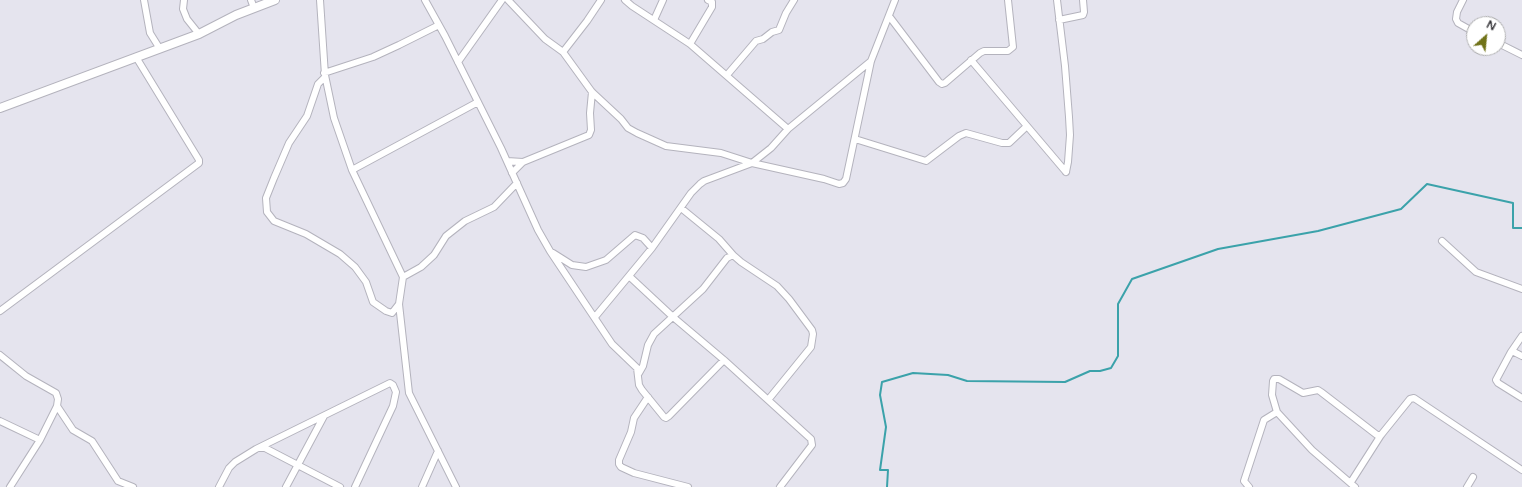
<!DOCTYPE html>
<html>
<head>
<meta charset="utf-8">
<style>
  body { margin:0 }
  #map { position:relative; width:1522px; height:487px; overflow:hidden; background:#e5e4ee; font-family:"Varela Round",sans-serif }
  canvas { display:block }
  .north { position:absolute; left:1466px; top:16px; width:40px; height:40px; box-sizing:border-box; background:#fff; border:1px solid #aeaeaf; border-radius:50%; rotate:27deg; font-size:11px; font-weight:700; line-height:16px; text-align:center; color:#353438 }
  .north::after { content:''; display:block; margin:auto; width:14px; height:18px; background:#707218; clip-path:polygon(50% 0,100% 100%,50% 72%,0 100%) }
</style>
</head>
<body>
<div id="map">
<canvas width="1522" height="487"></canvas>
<div class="north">N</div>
</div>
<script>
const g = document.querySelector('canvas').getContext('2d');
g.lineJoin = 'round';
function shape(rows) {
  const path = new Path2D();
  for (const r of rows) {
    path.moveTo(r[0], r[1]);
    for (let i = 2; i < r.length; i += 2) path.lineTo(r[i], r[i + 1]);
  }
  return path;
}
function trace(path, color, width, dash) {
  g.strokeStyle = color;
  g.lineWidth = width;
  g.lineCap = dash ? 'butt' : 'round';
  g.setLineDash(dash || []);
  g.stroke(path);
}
const stream = shape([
  [887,487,888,470,880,470,886,427,880,395,882,382,913,373,948,375,967,381,1065,382,1090,371,1100,371,1111,368,1118,356,1118,304,1132,279,1218,249,1318,231,1401,209,1427,184,1513,203,1513,228,1522,228]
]);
const minor = shape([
  [144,0,150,33,160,49],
  [184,0,183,9,187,19,199,34],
  [251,0,254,8],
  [320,0,325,75,334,118,352,170,403,277,399,304,409,393,456,487],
  [425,0,445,36,501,148,538,230,550,251,612,344,637,368,639,385,642,390,664,417,666,418,669,416,724,360],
  [508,0,545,39,563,52,592,92,621,119,628,128,637,133,666,146,721,153,752,163,824,179,839,184,843,183,846,179,871,61,895,0],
  [625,0,632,6,690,44,788,129],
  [1057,0,1065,66,1069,117,1070,135,1068,162,1066,172],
  [1463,0,1457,12,1456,19,1458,23,1474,32],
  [889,16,939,82,942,84,945,83,980,53,984,51,1008,51,1013,47,1008,0],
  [654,20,663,0],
  [1059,20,1083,15,1084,12,1083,0],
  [1498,43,1522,55],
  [690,44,712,7,712,2,708,0],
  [563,52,587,21,601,0],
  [971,60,1066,172],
  [458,62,502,0],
  [324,73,373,57,399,45,439,25],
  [727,75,756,41,763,39,772,32,779,30,786,13,794,0],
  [325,77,318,84,307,116,289,143,274,178,266,198,267,212,274,221,306,234,340,254,355,267,366,282,373,302,386,311,392,313,399,304],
  [855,139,926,161,959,136,966,133,1002,143,1009,143,1027,126],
  [507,161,523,162],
  [352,170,478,102],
  [512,173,523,162,589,135,591,130,590,113,592,92],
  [681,208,719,239,733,255,741,262,777,286,789,299,812,330,813,334,811,347,768,400],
  [1442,241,1476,272,1522,289],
  [553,253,572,265,586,267,606,260,635,235,643,238,652,248],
  [629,276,673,317,724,360,811,439,812,445,780,487],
  [403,277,421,267,434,255,446,236,465,221,494,207,517,183],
  [0,311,199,163,199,160,136,57],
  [595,317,652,248,691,193,700,184,704,181,752,163,771,148,788,129,871,61],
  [1522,336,1511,352,1496,380,1498,383,1522,398],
  [1512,351,1522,356],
  [0,355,26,376,56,393,58,399,57,406,40,440,10,487],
  [639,373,643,366,648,345,654,334,703,289,727,258,733,255],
  [648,397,634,418,631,432,619,460,619,464,621,467,634,473,688,487],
  [57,406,73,430,92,441,118,481,133,487],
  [0,421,40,440],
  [260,448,265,448,340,487],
  [1351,482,1381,435,1410,399,1414,398,1522,470],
  [219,487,229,468,235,462,256,449,390,383,393,385,396,392,393,406,355,487],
  [286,487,324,416],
  [422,487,438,451],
  [1249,487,1244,481,1264,420,1277,412],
  [1355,487,1312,450,1277,412,1272,395,1273,381,1274,379,1279,379,1303,393,1318,390,1321,392,1377,435,1381,435],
  [1467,487,1473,477]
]);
const major = shape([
  [0,108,199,34,236,15,275,0]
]);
trace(stream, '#3ba2aa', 2);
trace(minor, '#b4b3bd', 8);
trace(major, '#b4b3bd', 10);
trace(minor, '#fff', 6);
trace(major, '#fff', 8);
</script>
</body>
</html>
